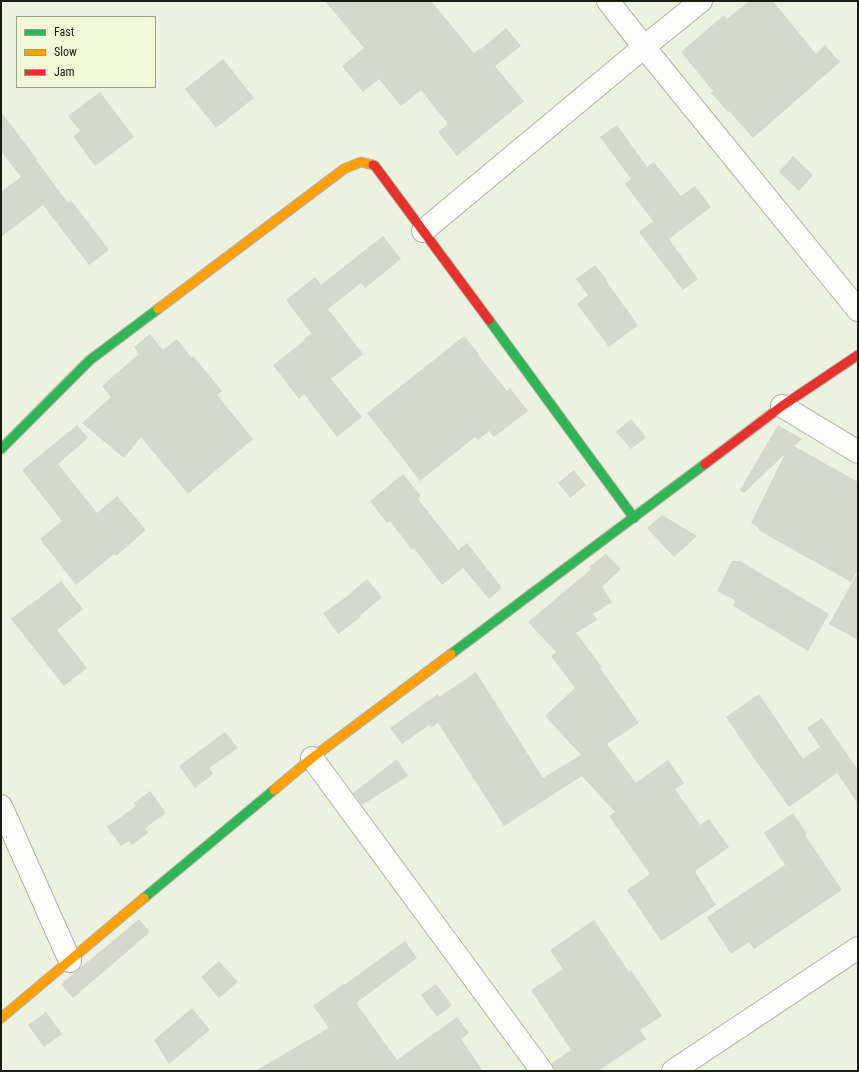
<!DOCTYPE html>
<html>
<head>
<meta charset="utf-8">
<style>
  body { margin:0 }
  #map { position:relative; width:859px; height:1072px; overflow:hidden; background:#edf1df; font-family:"Roboto Condensed",sans-serif }
  canvas { display:block }
  .frame { position:absolute; inset:0; border:2px solid #181b0f; pointer-events:none }
  .legend { position:absolute; left:16px; top:16px; width:140px; height:72px; box-sizing:border-box; background:#f1f9d7; border:1px solid #9aa087; margin:0; padding:5px 7px; list-style:none; font-size:12px; color:#181b0f }
  .legend li { display:flex; align-items:center; gap:8px; height:20px }
  .legend b { width:20px; border:1px solid #9aa087 }
</style>
</head>
<body>
<div id="map">
<canvas width="859" height="1072"></canvas>
<div class="frame"></div>
<ul class="legend">
<li><b style="height:5px;background:#30b455"></b>Fast</li>
<li><b style="height:5px;background:#ff9f0a"></b>Slow</li>
<li><b style="height:5px;background:#e5322d"></b>Jam</li>
</ul>
</div>
<script>
const g = document.querySelector('canvas').getContext('2d');
g.lineJoin = 'round';
function fill(path, color) {
  g.fillStyle = color;
  g.fill(path, 'evenodd');
}
function shape(rows) {
  const path = new Path2D();
  for (const r of rows) {
    path.moveTo(r[0], r[1]);
    for (let i = 2; i < r.length; i += 2) path.lineTo(r[i], r[i + 1]);
  }
  return path;
}
function trace(path, color, width, dash) {
  g.strokeStyle = color;
  g.lineWidth = width;
  g.lineCap = dash ? 'butt' : 'round';
  g.setLineDash(dash || []);
  g.stroke(path);
}
const building = shape([
  [325,1,431,1,474,53,480,48,481,49,506,28,521,46,495,66,524,101,457,156,438,132,448,124,421,90,401,106,379,79,363,92,342,66,364,48],
  [749,1,773,1,816,54,825,45,840,62,753,138,729,111,728,112,711,93,713,91,681,52,724,15,727,19],
  [223,59,254,98,216,128,185,89],
  [100,92,134,137,95,166,73,136,80,131,68,116],
  [1,112,37,159,36,160,68,203,71,200,109,250,89,265,43,205,1,237,1,192,21,177,1,151],
  [617,125,647,167,654,162,681,196,695,186,711,207,669,239,698,279,683,290,639,232,653,221,625,184,631,179,600,137],
  [793,156,813,175,799,191,779,172],
  [383,236,401,259,365,288,361,283,328,309,363,354,331,379,362,417,337,437,304,394,299,399,273,365,305,340,304,339,311,333,286,300,315,277,321,285],
  [595,265,607,280,606,281,638,325,609,347,577,304,588,295,576,279],
  [150,334,163,350,177,339,192,358,193,356,222,391,217,395,253,439,188,494,141,437,124,458,82,423,111,397,102,386,139,354,134,347],
  [464,336,479,354,478,355,507,391,510,388,528,411,494,437,489,431,478,440,475,437,420,481,397,451,367,413],
  [631,419,646,437,631,449,616,432],
  [77,425,88,438,58,464,97,513,117,496,146,530,116,556,114,554,76,585,40,539,62,521,22,470],
  [778,425,802,439,794,446,858,482,858,570,851,582,758,530,759,528,751,523,785,454,744,493,740,490],
  [574,470,586,485,570,498,558,483],
  [403,474,421,496,418,499,458,550,467,543,502,588,489,599,463,568,442,585,414,548,412,550,390,521,387,523,370,501],
  [662,515,697,536,674,557,647,528],
  [606,554,621,569,602,587,612,602,593,614,597,620,576,633,602,667,600,668,639,723,607,744,636,783,668,760,684,783,675,789,700,825,709,819,729,847,695,871,696,871,695,872,716,905,661,941,627,890,650,874,609,816,615,812,582,776,504,826,438,723,431,728,429,725,402,744,390,728,438,694,439,697,476,672,543,778,581,755,545,716,575,688,551,656,556,652,528,622,591,569,589,567],
  [732,561,740,561,829,614,808,651,733,606,735,600,717,591],
  [858,572,858,640,829,624],
  [367,579,382,597,360,616,361,617,338,634,323,613,345,598],
  [61,581,83,609,57,630,87,668,64,686,11,619,30,604,30,605],
  [759,694,803,759,820,747,807,728,822,718,858,770,858,804,837,773,789,807,763,770,762,770,726,717],
  [225,732,238,748,209,768,213,774,195,788,179,766],
  [397,759,408,776,362,805,353,793],
  [150,791,166,813,145,828,148,833,132,845,129,841,121,846,107,827,136,806,134,803],
  [793,813,807,834,805,835,842,890,754,949,749,942,731,954,707,917,785,865,764,833],
  [139,919,150,932,73,998,61,984],
  [594,920,629,972,631,970,662,1016,640,1030,646,1039,598,1071,554,1071,552,1063,571,1050,531,990,563,969,550,950],
  [405,941,417,958,356,1003,397,1060,457,1017,469,1033,461,1039,483,1071,255,1071,329,1028,313,1006,343,984,344,985],
  [219,961,238,982,219,998,201,977],
  [436,984,452,1005,437,1017,421,995],
  [192,1008,210,1030,169,1064,154,1040],
  [46,1012,62,1034,44,1047,28,1025]
]);
const street = shape([
  [608,1,644,47,858,310],
  [423,231,644,47,701,1],
  [782,406,858,452],
  [312,758,542,1071],
  [1,806,70,961],
  [673,1071,858,948]
]);
const fast = shape([
  [489,320,634,518],
  [1,449,90,360,158,309],
  [451,654,705,464],
  [144,898,274,790]
]);
const slow = shape([
  [158,309,344,169,361,162,373,165],
  [274,790,312,758,451,654],
  [1,1018,144,898]
]);
const jam = shape([
  [373,165,375,166,489,320],
  [705,464,782,406,858,355]
]);
fill(building, '#d3d9cb');
trace(street, '#b1b4a6', 24);
trace(fast, '#b1b4a6', 11);
trace(slow, '#b1b4a6', 11);
trace(jam, '#b1b4a6', 11);
trace(street, '#fcfdfa', 22);
trace(fast, '#30b455', 9);
trace(slow, '#ff9f0a', 9);
trace(jam, '#e5322d', 9);
</script>
</body>
</html>
